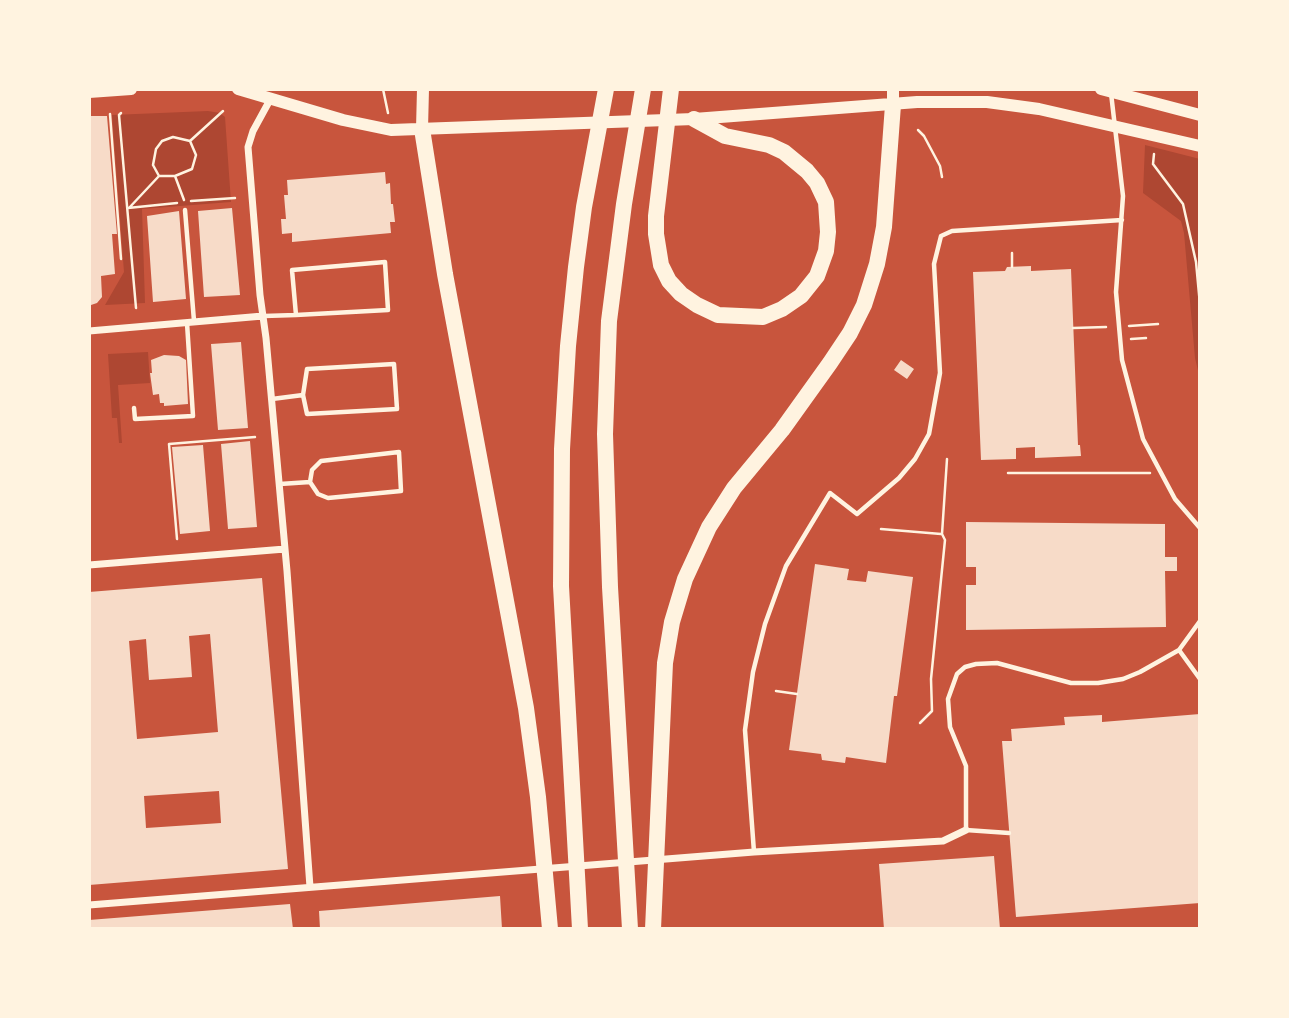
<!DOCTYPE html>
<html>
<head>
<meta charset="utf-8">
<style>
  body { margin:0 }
  #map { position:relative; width:1289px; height:1018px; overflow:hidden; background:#c8553d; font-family:"Exo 2",sans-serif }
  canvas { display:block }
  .frame { position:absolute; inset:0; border:91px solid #fff3e0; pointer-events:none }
</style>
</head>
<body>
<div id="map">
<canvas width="1289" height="1018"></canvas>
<div class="frame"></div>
</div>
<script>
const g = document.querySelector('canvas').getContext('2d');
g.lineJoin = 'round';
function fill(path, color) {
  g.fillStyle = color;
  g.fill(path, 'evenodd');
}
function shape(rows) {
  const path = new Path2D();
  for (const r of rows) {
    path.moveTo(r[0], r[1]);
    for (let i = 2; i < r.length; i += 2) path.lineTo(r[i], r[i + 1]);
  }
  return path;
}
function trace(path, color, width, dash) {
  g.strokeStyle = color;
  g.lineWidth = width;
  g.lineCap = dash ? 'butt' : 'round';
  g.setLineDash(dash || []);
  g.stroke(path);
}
const green = shape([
  [208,111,220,113,225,117,231,202,142,209,145,303,105,305,124,272,112,115],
  [1145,145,1200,159,1200,379,1195,358,1184,233,1181,221,1143,193],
  [148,352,150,383,118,385,122,443,119,443,117,418,112,418,108,354]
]);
const building = shape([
  [89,116,107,116,117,234,112,234,115,274,101,276,102,297,97,303,91,305],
  [385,172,386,184,390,183,391,204,393,204,395,222,390,222,391,233,292,242,292,233,282,234,281,219,286,219,284,195,288,195,287,180],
  [232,208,240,295,204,297,198,211],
  [179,211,186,299,153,302,147,216],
  [1031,266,1031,271,1071,269,1078,445,1080,445,1081,456,1035,458,1035,447,1016,448,1016,459,981,460,973,272,1005,271,1007,267],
  [241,342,248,428,218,430,211,344],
  [164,355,179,356,186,360,188,404,164,406,164,403,160,403,159,394,153,395,150,373,152,373,151,360],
  [901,360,914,369,907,379,894,370],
  [250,441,257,527,228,529,221,444],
  [203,445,210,531,180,534,172,447],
  [966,522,1165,524,1165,557,1177,557,1177,571,1165,571,1166,627,966,630,966,585,976,585,976,567,966,567],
  [815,564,849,569,847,580,866,582,868,571,913,577,897,696,894,696,886,763,846,757,845,763,822,760,821,754,789,750],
  [262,578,288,869,89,885,89,592],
  [210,634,218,732,137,739,129,641,146,639,149,680,192,677,189,636],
  [219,791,221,823,146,828,144,796],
  [1200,714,1200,903,1016,917,1002,741,1012,741,1011,729,1065,725,1064,717,1102,715,1102,722],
  [994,856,1000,929,884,929,879,864],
  [500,896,502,929,320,929,319,911],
  [290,904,293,929,89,929,89,920]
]);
const path = shape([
  [383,89,388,113],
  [121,113,119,115,136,308],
  [110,114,121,259],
  [918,130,924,136,940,166,942,177],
  [1154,154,1153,164,1183,204,1196,262,1200,305],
  [159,176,175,176,184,200],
  [175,176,192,169,196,155,190,141,223,111],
  [191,201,235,198],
  [128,208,177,203],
  [129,208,159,176,153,165,156,149,162,141,173,137,190,141],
  [1012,253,1012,267],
  [1129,326,1158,324],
  [1073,328,1106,327],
  [1131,339,1146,338],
  [1008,473,1150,473],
  [881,529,941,534],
  [177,539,169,444,255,437],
  [776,691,797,694],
  [920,723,932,711,931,679,945,540,942,534,947,459]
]);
const service = shape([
  [1111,93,1123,196,1116,292,1122,360,1143,439,1175,499,1200,528],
  [185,210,194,321],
  [264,316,296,315,388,310,385,262,292,270,296,315],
  [272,399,303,395,307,414,397,409,394,364,307,369,303,395],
  [134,408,135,419,193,416,187,323],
  [280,484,310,482,318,494,328,498,401,491,399,452,321,461,312,470,310,482],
  [1179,650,1200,621],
  [1009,833,966,830,966,766,950,727,948,699,957,674,965,667,976,664,997,663,1071,683,1098,683,1123,679,1140,672,1179,650,1200,679],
  [754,852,745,730,753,672,765,624,786,566,830,493,857,514,899,478,915,459,929,434,940,373,934,264,941,236,952,231,1122,220]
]);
const minor = shape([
  [271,98,253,131,248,147,260,295,266,338,287,571,310,887],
  [89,331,263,316],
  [89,565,285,549],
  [89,905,754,852,943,841,966,830]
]);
const secondary = shape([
  [238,89,343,120,391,130,694,119,917,102,987,102,1039,109,1200,146],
  [1101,89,1200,115],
  [89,92,131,89],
  [893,105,893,89],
  [422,129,423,89]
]);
const motorway = shape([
  [671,89,656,216,656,234,661,265,669,281,681,294,697,305,718,315,763,317,782,309,801,296,817,276,826,251,828,232,826,202,817,183,807,171,784,152,769,145,725,136,694,119],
  [422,129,445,274,526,708,538,797,550,929],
  [580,929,561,586,562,449,568,346,576,267,584,207,606,89],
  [630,929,610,587,605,434,609,321,624,204,643,89],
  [653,929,665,663,672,622,685,579,709,527,734,488,782,430,830,363,850,333,864,305,877,264,884,227,893,105]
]);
fill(green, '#ae4732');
fill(building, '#f7dbc8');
trace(path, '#fff3e0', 2.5);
trace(service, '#fff3e0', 4.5);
trace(minor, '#fff3e0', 7);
trace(secondary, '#fff3e0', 12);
trace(motorway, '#fff3e0', 16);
</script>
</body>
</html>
